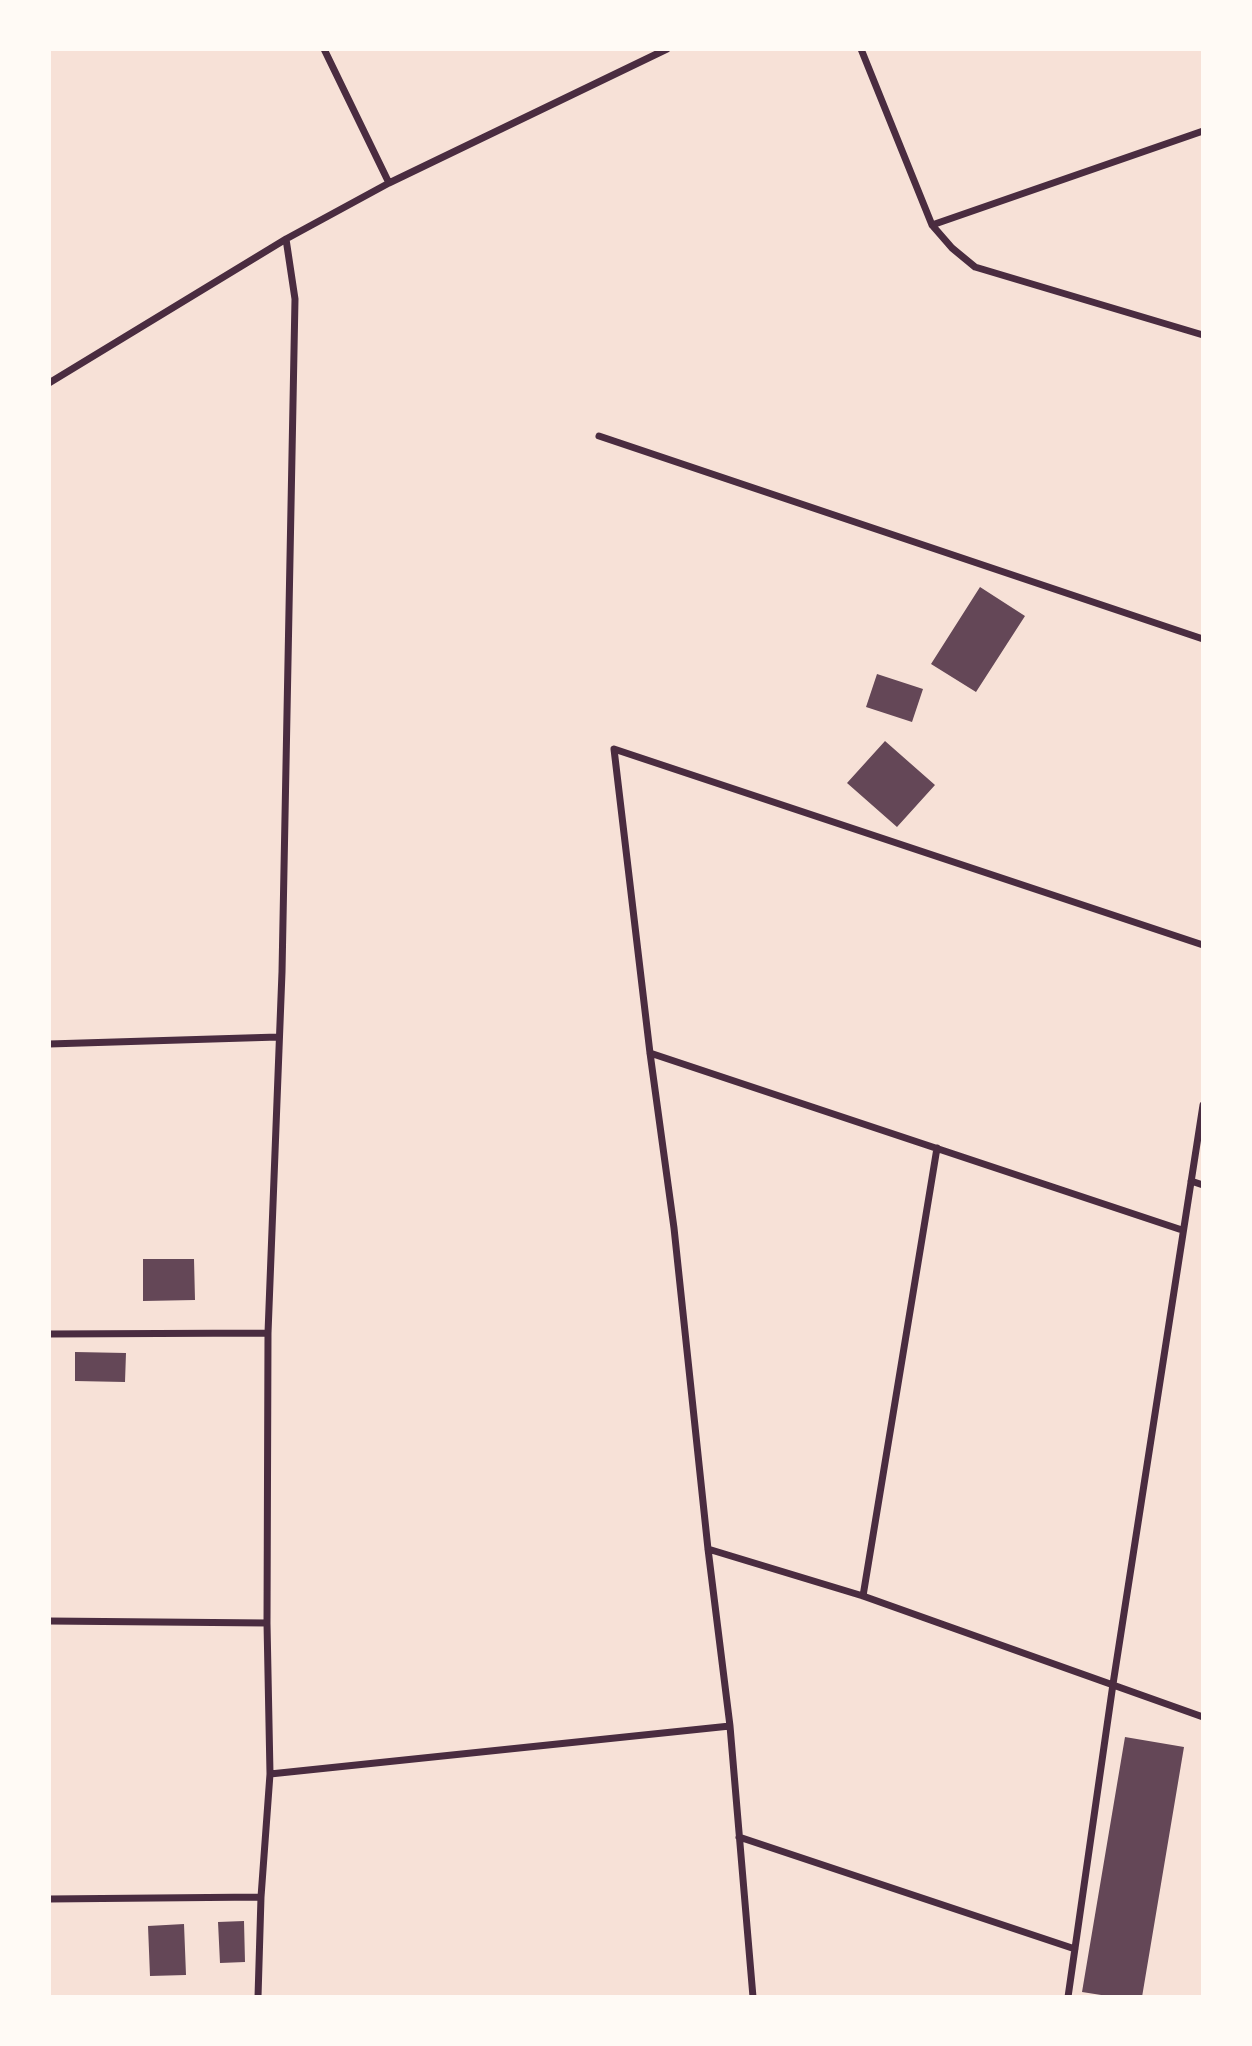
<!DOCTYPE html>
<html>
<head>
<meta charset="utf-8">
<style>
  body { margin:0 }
  #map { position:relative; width:1252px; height:2046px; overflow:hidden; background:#f7e1d7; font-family:"Source Sans 3",sans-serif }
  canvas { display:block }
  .frame { position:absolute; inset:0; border:51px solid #fffaf5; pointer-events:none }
</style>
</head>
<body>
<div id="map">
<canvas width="1252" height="2046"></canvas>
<div class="frame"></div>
</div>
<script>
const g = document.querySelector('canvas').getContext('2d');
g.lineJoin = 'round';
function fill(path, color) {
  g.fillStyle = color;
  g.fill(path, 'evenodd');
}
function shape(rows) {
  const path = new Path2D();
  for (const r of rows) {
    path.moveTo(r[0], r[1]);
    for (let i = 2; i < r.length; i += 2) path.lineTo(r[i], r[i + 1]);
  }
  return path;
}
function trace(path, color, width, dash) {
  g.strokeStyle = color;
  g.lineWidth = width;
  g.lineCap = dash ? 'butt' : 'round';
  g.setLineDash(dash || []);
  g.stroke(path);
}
const building = shape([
  [980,587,1025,616,976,692,931,664],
  [877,674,923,689,912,722,866,707],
  [885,741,935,785,897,827,847,783],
  [143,1259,194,1259,195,1300,143,1301],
  [75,1352,126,1353,125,1382,75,1381],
  [1125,1737,1184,1747,1142,1997,1114,1997,1082,1992],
  [244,1921,245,1962,220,1963,218,1922],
  [184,1924,186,1975,150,1976,148,1926]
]);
const minor = shape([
  [324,49,389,183],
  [861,49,932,225,952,248,975,267,1203,335],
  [932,225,1203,131],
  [49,383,286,239,389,183,667,49],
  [599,436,1203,639],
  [49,1044,278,1037],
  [650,1053,1182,1230],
  [1191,1181,1203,1185],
  [49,1334,268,1333],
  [708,1549,863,1596,1203,1717],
  [863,1596,937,1148],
  [49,1621,267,1623],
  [270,1774,730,1726],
  [739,1837,1075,1949],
  [49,1899,261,1897],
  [258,1997,261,1897,270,1774,267,1623,268,1333,282,972,295,299,286,239],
  [753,1997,730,1726,708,1549,674,1228,650,1053,614,749,1203,945],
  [1068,1997,1113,1684,1203,1105]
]);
fill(building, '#644757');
trace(minor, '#4a2c40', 7);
</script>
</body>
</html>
